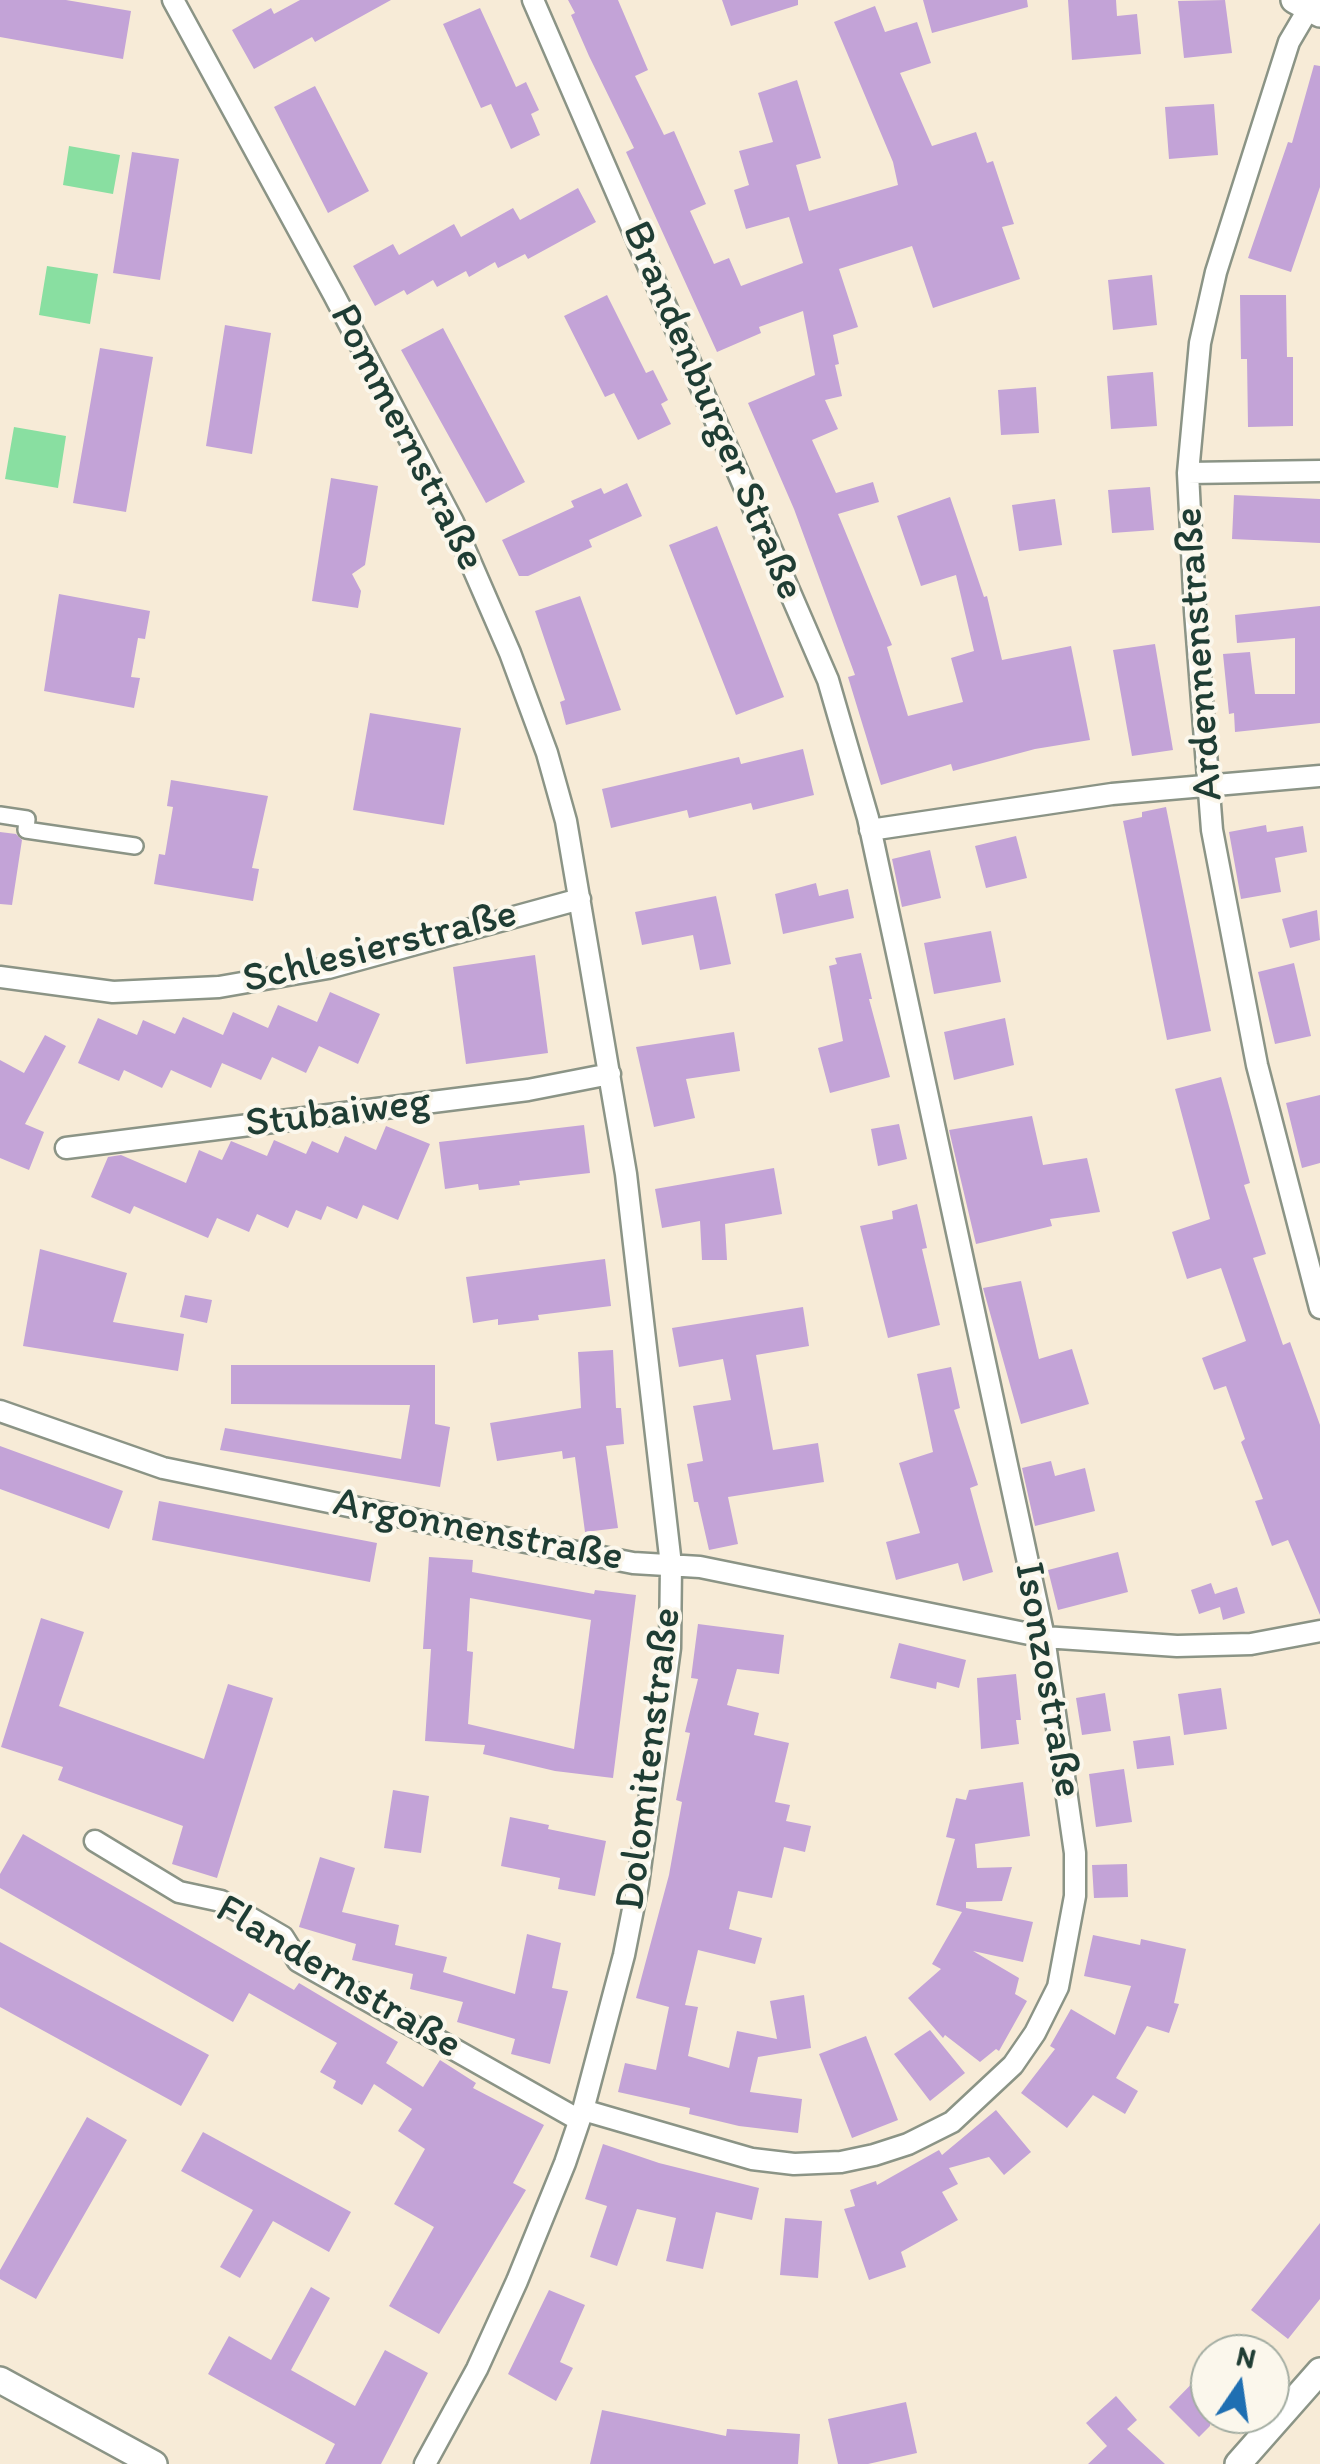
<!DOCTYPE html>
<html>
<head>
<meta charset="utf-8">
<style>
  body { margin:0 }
  #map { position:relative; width:1320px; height:2464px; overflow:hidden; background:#f7ebd7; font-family:Itim,sans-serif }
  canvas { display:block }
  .north { position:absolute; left:1190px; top:2334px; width:100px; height:100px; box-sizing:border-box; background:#fbf7ec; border:2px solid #a3ada2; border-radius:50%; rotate:13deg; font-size:28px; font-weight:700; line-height:40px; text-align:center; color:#1f3d34 }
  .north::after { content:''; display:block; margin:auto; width:35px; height:45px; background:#1f6fb2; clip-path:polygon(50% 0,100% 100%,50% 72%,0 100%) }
</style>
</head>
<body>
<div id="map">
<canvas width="1320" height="2464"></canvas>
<div class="north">N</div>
</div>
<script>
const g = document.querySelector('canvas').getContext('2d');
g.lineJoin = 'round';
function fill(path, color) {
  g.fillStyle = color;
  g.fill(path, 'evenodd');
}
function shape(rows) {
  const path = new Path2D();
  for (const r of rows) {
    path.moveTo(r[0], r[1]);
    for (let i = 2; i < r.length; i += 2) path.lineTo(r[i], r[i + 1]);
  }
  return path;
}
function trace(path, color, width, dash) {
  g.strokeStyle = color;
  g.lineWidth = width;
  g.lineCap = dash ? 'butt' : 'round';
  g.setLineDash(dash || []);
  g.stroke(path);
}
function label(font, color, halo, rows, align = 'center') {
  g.font = font + ' Itim,sans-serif';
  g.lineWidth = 8;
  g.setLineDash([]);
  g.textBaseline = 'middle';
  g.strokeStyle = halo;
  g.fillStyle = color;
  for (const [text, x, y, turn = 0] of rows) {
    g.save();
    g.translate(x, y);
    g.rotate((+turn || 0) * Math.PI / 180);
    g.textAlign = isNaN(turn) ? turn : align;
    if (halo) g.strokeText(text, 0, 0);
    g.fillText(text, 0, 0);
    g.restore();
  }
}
const green = shape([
  [69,146,120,155,113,194,63,185],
  [47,266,98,274,90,324,39,315],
  [14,427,66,436,58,488,5,479]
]);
const building = shape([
  [0,0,66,0,131,11,123,59,0,37],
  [300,0,391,0,315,42,312,37,254,69,232,30,271,8,274,14],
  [568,0,618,0,648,70,635,76,664,135,674,131,706,204,690,211,714,264,729,258,741,286,803,263,789,217,746,229,734,190,749,185,739,151,773,142,758,93,797,80,821,158,796,165,809,211,898,185,893,162,834,22,875,6,885,32,917,22,931,63,900,73,932,146,976,132,987,163,993,161,1014,224,1002,227,1020,279,933,308,912,246,839,269,858,327,833,335,839,364,835,365,842,396,825,400,838,429,812,440,836,493,873,482,879,502,838,514,892,645,887,647,908,716,963,702,951,658,974,651,956,575,921,586,897,516,950,497,984,597,987,596,1002,660,1071,646,1090,740,1035,749,953,771,951,764,881,785,848,677,855,675,794,509,748,403,815,375,803,311,759,327,761,333,717,352,626,152,634,148,589,56,571,15,575,13],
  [722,0,798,0,798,5,731,26],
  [923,0,1027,0,1028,7,932,33],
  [1068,0,1116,0,1117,16,1137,14,1141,54,1072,60],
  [1225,0,1232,53,1184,58,1178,1],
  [480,8,516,87,526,82,539,110,531,114,540,135,511,149,491,104,481,108,443,24],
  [1314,65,1320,66,1320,187,1291,272,1248,258,1288,142,1292,143],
  [315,86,369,191,328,213,274,107],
  [1214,104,1218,155,1169,159,1165,107],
  [132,152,179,159,160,280,113,273],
  [578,188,596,222,528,259,525,254,498,268,495,262,469,277,466,271,437,287,433,280,407,295,404,290,375,306,353,266,393,244,399,255,454,224,461,237,513,208,520,220],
  [1152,275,1157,325,1113,330,1108,280],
  [607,295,646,373,653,370,668,400,661,404,671,424,638,440,614,393,605,397,564,316],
  [1240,295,1286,295,1287,357,1293,357,1293,426,1248,427,1247,359,1241,359],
  [225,325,271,333,252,454,206,446],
  [443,328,525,482,486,503,401,350],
  [100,348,153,357,126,512,73,503],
  [1153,372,1157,426,1111,429,1107,376],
  [1036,387,1039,433,1001,435,998,390],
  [331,478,378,486,365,565,352,574,361,591,358,608,312,601],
  [627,483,642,516,589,540,592,547,528,576,519,576,502,540,574,507,571,501,601,488,604,494],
  [1150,487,1154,530,1112,533,1108,490],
  [1234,495,1320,499,1320,543,1232,539],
  [1055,499,1062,545,1019,551,1012,505],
  [717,526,784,697,736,715,669,545],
  [59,594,150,611,145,639,138,638,131,677,140,678,134,708,44,691],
  [580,596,621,710,566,725,560,702,565,700,535,611],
  [1320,606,1320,723,1235,732,1234,713,1229,714,1223,654,1250,652,1255,694,1295,694,1295,638,1237,643,1235,615],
  [1155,644,1173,750,1132,756,1113,650],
  [370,713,461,728,444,825,353,810],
  [803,749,814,795,753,810,751,803,689,818,687,810,611,828,602,789,739,757,741,764],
  [171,780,268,796,252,868,259,869,253,901,154,884,159,854,165,855,173,807,167,806],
  [1166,807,1211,1031,1167,1040,1123,821,1142,817,1142,812],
  [1266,825,1267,832,1303,826,1307,852,1275,858,1281,892,1241,899,1229,832],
  [0,832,16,834,22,840,12,905,0,904],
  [1016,836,1027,878,986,888,975,846],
  [930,850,941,898,902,907,892,859],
  [816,883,819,896,848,889,854,918,783,934,775,894],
  [716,896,731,964,700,970,693,935,642,945,635,912],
  [1317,910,1320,940,1290,948,1282,919],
  [991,931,1001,982,934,994,924,943],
  [861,953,872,999,869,999,890,1077,830,1093,818,1048,843,1041,829,966,837,964,835,958],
  [535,955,548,1053,466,1064,453,967],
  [1294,963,1311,1036,1275,1044,1258,972],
  [330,992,380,1014,358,1064,319,1046,306,1073,272,1057,261,1080,222,1063,211,1088,171,1070,162,1088,124,1070,119,1081,78,1063,98,1018,137,1035,143,1020,175,1034,183,1017,223,1035,233,1012,268,1028,278,1005,317,1022],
  [1005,1018,1014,1065,954,1080,944,1032],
  [734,1032,740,1071,686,1079,695,1118,654,1127,636,1047],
  [45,1035,66,1046,25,1124,44,1132,29,1170,0,1158,0,1060,24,1073],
  [1221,1077,1250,1183,1244,1185,1266,1254,1253,1258,1283,1345,1290,1342,1320,1425,1320,1615,1288,1540,1272,1546,1255,1501,1263,1499,1241,1442,1245,1439,1226,1386,1214,1390,1202,1358,1246,1341,1221,1268,1187,1279,1172,1232,1210,1219,1175,1089],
  [1320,1095,1320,1163,1302,1168,1286,1103],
  [1032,1116,1043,1165,1087,1158,1100,1212,1050,1219,1052,1226,976,1244,949,1130],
  [899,1124,907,1159,878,1166,871,1129],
  [584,1125,590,1173,519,1181,520,1185,479,1190,478,1184,445,1189,439,1142],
  [386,1126,430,1144,398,1220,363,1205,357,1219,327,1206,321,1220,296,1210,288,1228,257,1214,249,1232,217,1218,208,1238,134,1206,130,1214,91,1197,108,1157,121,1155,186,1183,199,1150,222,1160,231,1141,267,1156,274,1140,306,1154,312,1141,338,1153,345,1136,376,1150],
  [774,1168,782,1214,725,1224,727,1260,702,1260,700,1221,662,1228,655,1189],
  [917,1204,927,1248,922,1249,940,1325,888,1338,860,1226,893,1219,892,1211],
  [40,1249,127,1273,113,1322,184,1334,178,1371,23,1346],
  [605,1259,611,1306,538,1315,539,1320,498,1325,498,1319,473,1323,466,1277],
  [1021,1281,1039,1359,1072,1349,1089,1404,1021,1424,983,1288],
  [185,1295,212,1300,207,1323,180,1317],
  [803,1307,809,1346,756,1355,773,1450,818,1443,824,1482,728,1497,738,1544,709,1550,698,1502,694,1502,687,1464,703,1461,693,1406,731,1400,723,1359,679,1367,672,1328],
  [613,1350,616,1408,621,1408,624,1444,606,1446,618,1528,585,1532,575,1457,563,1459,562,1451,497,1461,490,1423,581,1408,578,1352],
  [231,1365,435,1365,435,1424,450,1427,440,1487,220,1450,225,1428,401,1459,410,1405,231,1404],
  [951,1367,960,1408,954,1410,978,1485,970,1488,993,1572,963,1581,958,1563,896,1580,886,1542,920,1533,899,1463,933,1452,917,1374],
  [0,1446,123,1491,109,1529,0,1489],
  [1051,1461,1055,1476,1085,1468,1095,1511,1035,1526,1022,1468],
  [159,1501,377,1543,370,1582,152,1540],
  [1118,1552,1128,1592,1058,1610,1048,1570],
  [429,1557,473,1560,472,1572,594,1594,595,1590,636,1595,613,1778,555,1771,483,1754,485,1745,425,1741,431,1649,423,1649],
  [470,1598,591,1620,574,1749,468,1724,473,1652,467,1651],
  [1211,1583,1216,1597,1215,1594,1237,1587,1245,1613,1223,1620,1220,1607,1199,1614,1191,1590],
  [41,1618,84,1632,59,1706,204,1759,228,1684,273,1698,217,1878,172,1864,183,1826,58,1780,63,1767,1,1747],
  [698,1624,784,1635,779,1674,737,1669,727,1705,759,1713,754,1735,789,1743,775,1802,790,1805,786,1821,811,1826,805,1852,784,1847,772,1898,738,1891,729,1929,762,1938,755,1964,698,1950,685,2005,698,2007,688,2056,729,2068,737,2031,777,2039,770,2001,804,1995,811,2048,758,2057,750,2092,802,2099,798,2133,739,2126,689,2114,690,2108,618,2092,625,2063,656,2070,669,2007,636,1998,669,1875,682,1802,676,1800,690,1733,685,1732,698,1679,691,1678],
  [899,1643,966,1660,959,1688,937,1682,936,1689,890,1678],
  [1016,1674,1021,1720,1016,1720,1019,1744,981,1749,977,1678],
  [1221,1688,1227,1729,1184,1735,1178,1694],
  [1105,1693,1111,1731,1082,1735,1076,1698],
  [1170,1736,1174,1765,1137,1769,1133,1741],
  [1124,1769,1132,1822,1096,1827,1089,1774],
  [1023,1782,1030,1836,975,1844,977,1868,1012,1867,1002,1901,966,1902,966,1908,1033,1922,1023,1962,973,1951,1019,1978,1015,1994,1027,2001,999,2051,996,2049,980,2062,945,2035,943,2038,908,1998,941,1969,932,1964,962,1912,936,1905,955,1839,946,1837,956,1798,966,1800,969,1790],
  [393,1790,429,1796,421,1853,384,1848],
  [510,1817,549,1825,548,1829,606,1841,595,1896,558,1889,560,1878,501,1866],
  [23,1834,294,1990,299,1983,398,2042,386,2063,423,2087,440,2060,476,2083,473,2088,544,2125,513,2183,526,2190,439,2334,389,2306,434,2227,394,2204,425,2149,398,2131,412,2109,374,2084,362,2105,333,2088,336,2081,320,2072,337,2043,249,1993,233,2022,0,1888,0,1874],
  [320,1857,355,1868,342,1912,399,1925,395,1945,447,1957,443,1972,515,1994,527,1934,561,1943,552,1988,568,1991,550,2064,511,2054,515,2039,457,2022,463,2002,410,1989,413,1974,352,1960,356,1944,299,1927],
  [1127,1864,1128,1897,1094,1898,1092,1865],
  [1093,1935,1140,1945,1141,1939,1186,1949,1174,2003,1179,2004,1169,2033,1147,2026,1116,2078,1138,2091,1125,2114,1093,2095,1067,2128,1021,2093,1055,2049,1050,2046,1071,2009,1115,2035,1131,1986,1084,1976],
  [0,1942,209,2055,181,2106,0,2007],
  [930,2030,965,2073,930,2101,894,2054],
  [866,2036,898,2120,852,2138,819,2054],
  [996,2110,1031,2152,1004,2175,989,2157,949,2168,958,2184,942,2192,958,2220,901,2252,906,2267,869,2280,844,2209,855,2206,850,2190,876,2181,877,2185,939,2150,942,2155],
  [87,2117,127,2140,36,2299,0,2279,0,2270],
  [203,2132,351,2212,329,2252,273,2221,240,2278,220,2267,253,2210,181,2171],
  [603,2144,659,2163,759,2188,752,2220,716,2212,703,2269,666,2261,676,2218,637,2209,617,2266,590,2257,607,2206,585,2199],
  [785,2218,822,2221,818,2278,780,2275],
  [1320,2223,1320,2299,1288,2339,1251,2310],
  [311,2287,330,2298,291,2370,355,2406,385,2350,428,2373,381,2464,325,2464,335,2444,208,2374,229,2336,271,2360],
  [549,2290,585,2305,560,2362,573,2368,556,2401,508,2374],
  [1210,2365,1210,2426,1199,2437,1169,2407],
  [1116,2396,1137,2420,1127,2429,1165,2464,1088,2464,1107,2446,1086,2423],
  [906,2402,917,2453,868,2464,838,2464,828,2419],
  [602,2410,726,2436,727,2429,800,2434,798,2464,590,2464]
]);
const pedestrian = shape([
  [0,815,27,819,26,830,135,846]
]);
const minor = shape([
  [173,0,334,295,453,522,510,653,547,753,566,821,626,1174,671,1565,670,1648,638,1884,624,1955,583,2110,565,2163,517,2281,477,2369,425,2464],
  [533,0,828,680,868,818,1044,1637,1075,1853,1075,1896,1058,1987,1035,2033,1013,2065,952,2122,908,2144,874,2155,841,2162,794,2164,752,2159,583,2110],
  [1309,8,1289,42,1216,272,1200,343,1188,473,1195,611,1212,830,1257,1065,1320,1308],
  [1188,473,1320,471],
  [870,830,1112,794,1320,776],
  [0,977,113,992,219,987,328,968,580,899],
  [66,1148,528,1090,610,1074],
  [0,1411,163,1468,490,1535,633,1563,700,1567,1044,1637,1177,1646,1251,1644,1320,1631],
  [95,1841,179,1892,221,1901,283,1937,298,1961,579,2120]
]);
const tertiary = shape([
  [1294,0,1320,14],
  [0,2380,154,2464],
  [1238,2464,1320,2371]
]);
const streetNames = [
  ["Brandenburger Straße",712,411,67],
  ["Pommernstraße",406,438,63],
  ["Ardennenstraße",1200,654,-94],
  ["Schlesierstraße",380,948,-14],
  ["Stubaiweg",338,1114,-7],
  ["Argonnenstraße",478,1531,11],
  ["Isonzostraße",1047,1680,80],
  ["Dolomitenstraße",650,1759,-83],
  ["Flandernstraße",338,1978,31]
];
fill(green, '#89dfa1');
fill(building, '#c3a3d7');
trace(pedestrian, '#8b9486', 20);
trace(minor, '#8b9486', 25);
trace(tertiary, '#8b9486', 30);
trace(pedestrian, '#fff', 15);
trace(minor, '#fff', 20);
trace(tertiary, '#fff', 25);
label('42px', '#1f3d34', '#fbf7ec', streetNames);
</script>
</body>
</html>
